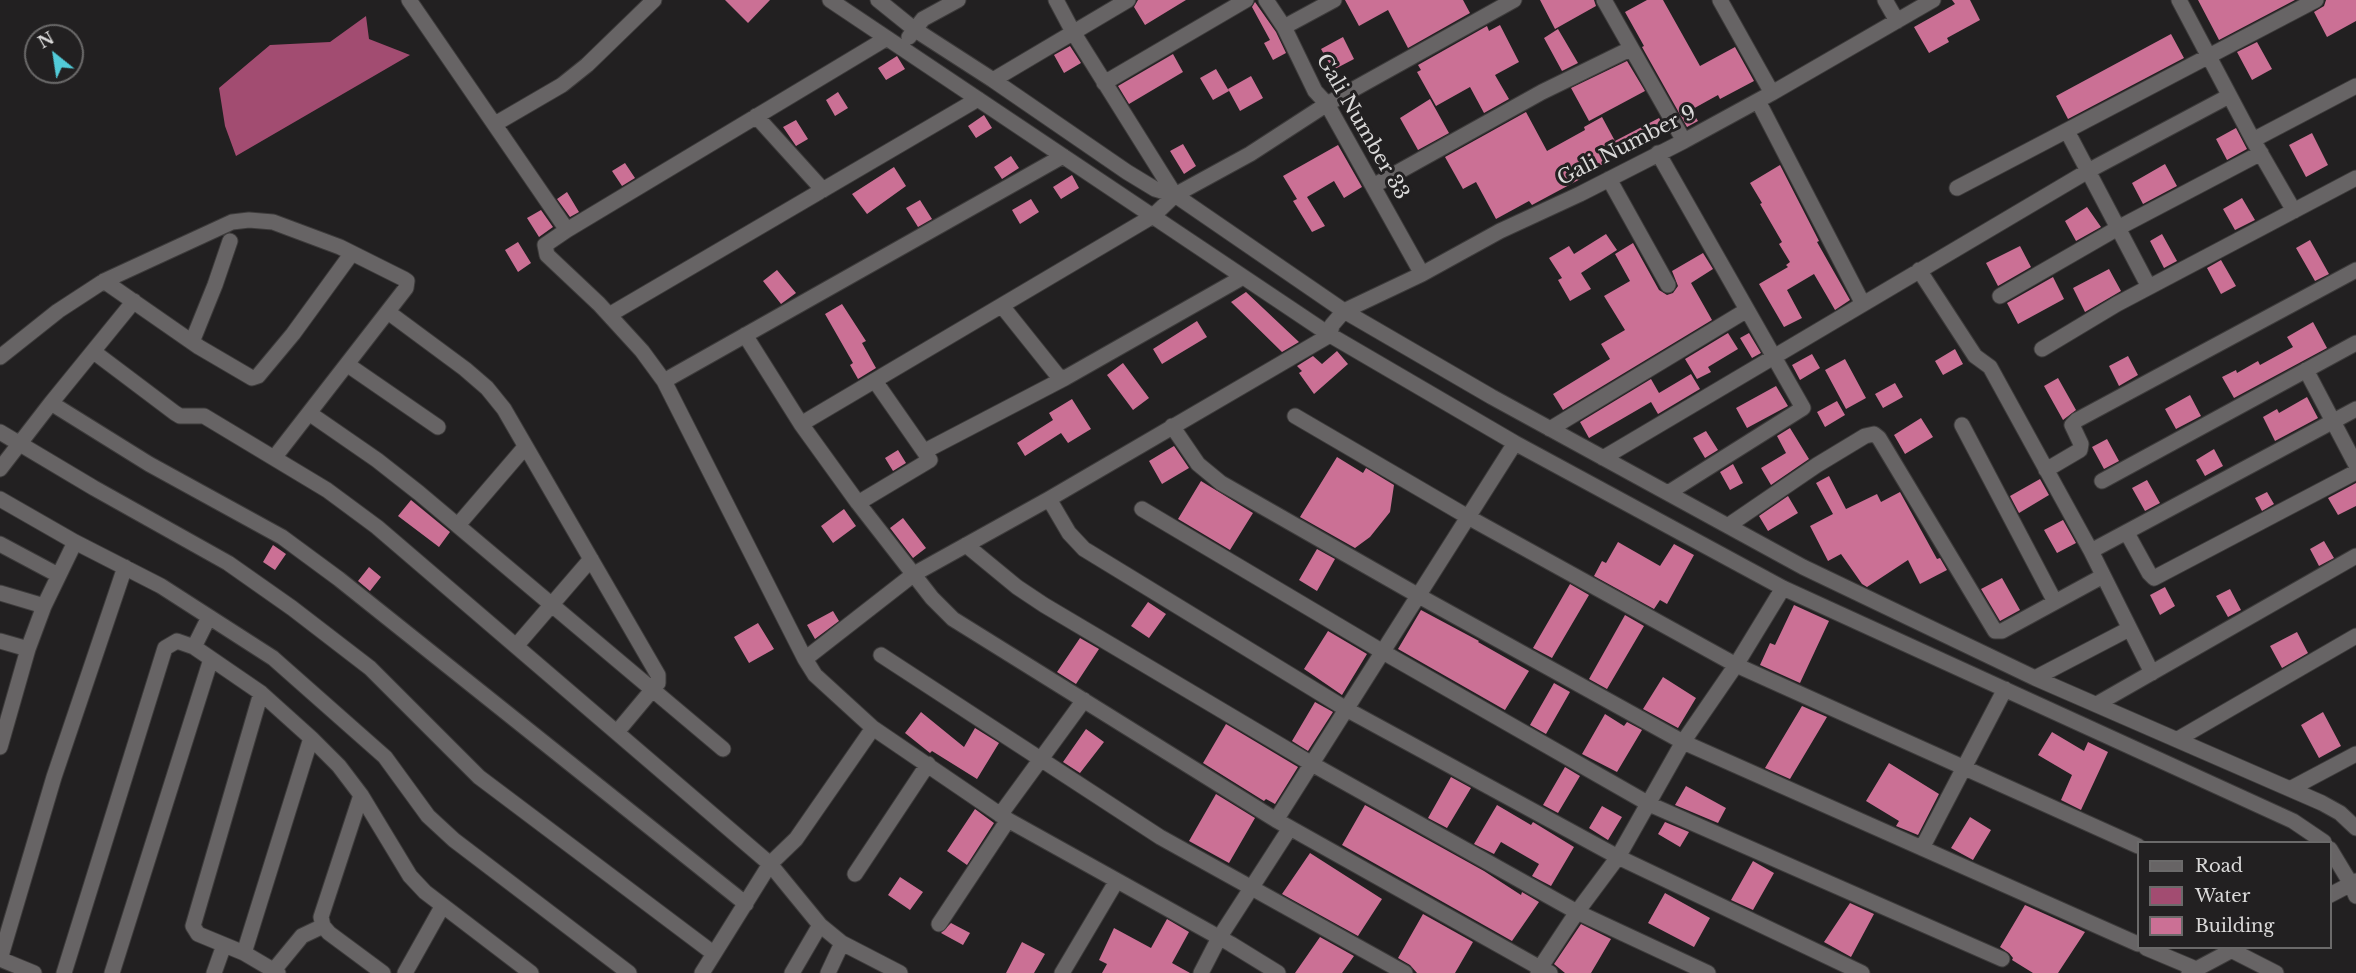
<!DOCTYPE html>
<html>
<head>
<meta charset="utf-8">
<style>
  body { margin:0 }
  #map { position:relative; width:2356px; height:973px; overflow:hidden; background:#222021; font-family:"Libre Baskerville",serif }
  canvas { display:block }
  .legend { position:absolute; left:2137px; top:841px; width:195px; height:108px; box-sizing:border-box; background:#222021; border:2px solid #6b6a6a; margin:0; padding:8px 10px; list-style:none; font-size:18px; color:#d9d8d8 }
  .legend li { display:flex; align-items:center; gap:12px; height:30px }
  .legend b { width:30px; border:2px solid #6b6a6a }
  .north { position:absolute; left:24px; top:24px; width:60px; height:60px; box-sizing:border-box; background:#222021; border:2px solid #6b6a6a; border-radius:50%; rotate:330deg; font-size:16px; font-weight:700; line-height:24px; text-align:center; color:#d9d8d8 }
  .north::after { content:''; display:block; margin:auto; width:21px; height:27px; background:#52cbd8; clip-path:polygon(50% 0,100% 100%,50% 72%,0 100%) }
</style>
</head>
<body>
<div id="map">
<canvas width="2356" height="973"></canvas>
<ul class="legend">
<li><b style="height:8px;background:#676465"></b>Road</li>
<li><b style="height:16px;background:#a24c71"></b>Water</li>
<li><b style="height:16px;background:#cb7095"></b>Building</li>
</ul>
<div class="north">N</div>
</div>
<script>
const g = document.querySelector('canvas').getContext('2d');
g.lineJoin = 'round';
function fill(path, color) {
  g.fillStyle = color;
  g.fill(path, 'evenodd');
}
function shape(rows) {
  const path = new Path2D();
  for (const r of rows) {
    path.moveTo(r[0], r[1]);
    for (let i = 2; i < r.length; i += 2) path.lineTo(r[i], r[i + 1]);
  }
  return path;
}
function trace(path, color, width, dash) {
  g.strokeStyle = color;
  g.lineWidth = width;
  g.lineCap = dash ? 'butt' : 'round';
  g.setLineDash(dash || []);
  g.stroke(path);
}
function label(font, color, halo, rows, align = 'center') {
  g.font = font + ' "Libre Baskerville",serif';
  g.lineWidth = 6;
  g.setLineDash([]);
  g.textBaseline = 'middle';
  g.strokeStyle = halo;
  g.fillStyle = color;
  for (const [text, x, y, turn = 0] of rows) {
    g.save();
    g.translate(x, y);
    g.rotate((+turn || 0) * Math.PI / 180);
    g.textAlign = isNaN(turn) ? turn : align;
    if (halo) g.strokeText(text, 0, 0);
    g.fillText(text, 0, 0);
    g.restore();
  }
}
const water = shape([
  [366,16,369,39,410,55,236,156,225,126,219,88,270,45,330,42]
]);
const building = shape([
  [725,0,770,0,748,23],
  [1138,0,1186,0,1145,25,1134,7],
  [1345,0,1463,0,1470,13,1408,48,1388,10,1359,26],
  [1540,0,1594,0,1596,6,1555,29],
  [1647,0,1663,0,1700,66,1735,47,1754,81,1720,99,1718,95,1691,110,1698,121,1687,127,1642,47,1644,46,1625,12],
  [1952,0,1970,0,1980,20,1947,38,1949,42,1929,53,1914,27,1955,4],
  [2198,0,2295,0,2219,40],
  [2326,0,2356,0,2356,21,2327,37,2314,12,2324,6],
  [1255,2,1276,32,1286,53,1273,60,1264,43,1270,40,1252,7],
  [1500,25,1519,62,1495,75,1509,99,1484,113,1470,87,1436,106,1417,72,1421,70,1418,65,1487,26,1489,31],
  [1558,29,1578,63,1562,71,1544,38],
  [2171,34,2184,58,2068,119,2056,96],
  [1343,37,1354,59,1333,70,1321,49],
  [2257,42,2272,69,2252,80,2237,52],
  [1070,46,1081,63,1064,73,1054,55],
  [1173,54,1183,72,1129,104,1118,86],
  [897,56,905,69,886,80,878,68],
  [1627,61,1645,91,1589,121,1571,88],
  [1216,69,1229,91,1213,100,1200,78],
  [1251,76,1263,98,1240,111,1228,89],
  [838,92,848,108,835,116,826,100],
  [1430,99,1449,133,1418,150,1400,118],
  [1526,112,1547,151,1585,130,1584,127,1602,117,1615,141,1659,118,1666,130,1581,176,1582,178,1573,183,1532,205,1529,201,1496,219,1476,182,1463,189,1445,157],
  [984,115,992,128,976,138,968,126],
  [796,120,808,139,796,146,783,127],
  [2236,128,2247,149,2227,160,2216,139],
  [2312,133,2328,165,2306,177,2289,145],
  [1183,144,1196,166,1184,174,1170,151],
  [1338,145,1362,187,1344,198,1334,181,1307,197,1325,226,1312,232,1293,201,1297,199,1283,176],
  [1011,156,1019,168,1002,179,994,167],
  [625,163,635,178,622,186,612,171],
  [2165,164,2177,186,2143,204,2132,183],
  [1780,165,1819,241,1817,242,1850,300,1835,310,1814,274,1787,290,1802,318,1784,327,1759,284,1788,267,1786,265,1790,262,1779,244,1782,242,1760,204,1762,203,1750,183],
  [894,167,906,186,867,214,852,194],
  [1072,175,1079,188,1061,199,1053,187],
  [567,192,579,212,570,217,557,199],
  [2242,198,2255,220,2235,230,2223,209],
  [1031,199,1039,212,1020,224,1012,210],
  [920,200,932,219,918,227,906,208],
  [2087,207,2101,227,2076,241,2065,221],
  [541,210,553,227,539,237,527,218],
  [1606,234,1617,250,1581,273,1591,289,1570,301,1558,280,1562,278,1549,258,1569,246,1574,254],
  [2162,234,2177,261,2164,268,2150,241],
  [2310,240,2329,274,2315,281,2296,248],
  [518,242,531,263,518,272,505,250],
  [1633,243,1659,290,1667,295,1673,293,1678,286,1672,271,1703,253,1713,269,1691,283,1712,320,1563,410,1553,394,1610,359,1601,344,1625,330,1604,296,1630,281,1615,254],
  [2020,246,2031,267,1998,286,1986,263],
  [2221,260,2236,286,2221,294,2207,268],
  [2109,269,2121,291,2085,312,2073,288],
  [777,270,796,293,781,304,763,281],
  [2053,277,2064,299,2018,324,2007,303],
  [1246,292,1299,342,1282,352,1231,302],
  [842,304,866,341,862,343,876,368,858,379,850,365,853,363,825,314],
  [1197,321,1207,337,1162,364,1153,349],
  [2313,322,2327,348,2234,398,2222,377,2236,370,2237,373,2258,361,2260,365,2293,347,2287,337],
  [1728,333,1738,349,1708,367,1711,372,1697,379,1685,359],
  [1749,333,1761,353,1752,358,1740,338],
  [1955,349,1963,364,1943,375,1935,361],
  [1337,351,1348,364,1314,394,1299,373,1302,371,1297,366,1313,356,1322,364],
  [1812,354,1820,368,1800,380,1792,365],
  [2128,356,2138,375,2119,386,2109,366],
  [1845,359,1866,398,1846,409,1825,370],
  [1123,363,1149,398,1133,410,1107,375],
  [1691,374,1700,389,1658,414,1651,402,1589,438,1580,422,1651,379,1659,393],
  [2058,378,2076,410,2063,420,2044,386],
  [1895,383,1903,397,1883,408,1875,394],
  [1776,386,1788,406,1747,428,1736,408],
  [2190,395,2201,416,2176,429,2165,409],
  [2307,397,2318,418,2275,441,2263,417,2277,409,2279,413],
  [1072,399,1091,429,1068,443,1061,433,1025,456,1017,443,1053,420,1049,413],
  [1837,401,1845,415,1825,427,1817,412],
  [1921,418,1933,437,1905,454,1894,435],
  [1790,428,1809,459,1771,485,1761,468,1786,453,1777,436],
  [1706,431,1718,450,1705,458,1693,438],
  [2107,439,2119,461,2104,469,2092,447],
  [1174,446,1189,468,1162,484,1149,461],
  [2214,449,2223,466,2205,476,2196,460],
  [898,450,906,463,893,471,885,458],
  [1337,457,1363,473,1366,468,1394,485,1390,512,1370,537,1355,548,1300,517],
  [1733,464,1743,483,1730,490,1720,472],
  [1829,476,1846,509,1877,494,1881,502,1900,492,1937,559,1940,558,1947,570,1920,584,1908,560,1867,587,1862,584,1841,554,1828,561,1810,526,1833,514,1816,483],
  [2040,479,2049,495,2019,513,2010,496],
  [2147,480,2160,503,2145,511,2132,488],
  [1201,481,1253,513,1230,550,1178,519],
  [2356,483,2356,506,2338,515,2328,498],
  [2267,492,2274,504,2262,511,2255,498],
  [1788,496,1798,513,1768,531,1759,516],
  [411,500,450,532,439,547,398,516],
  [844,509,856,526,833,543,821,526],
  [903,518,926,548,913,558,890,528],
  [2063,520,2076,543,2057,553,2044,530],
  [2324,541,2334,558,2319,566,2310,549],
  [1618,542,1660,566,1674,544,1694,555,1667,604,1660,600,1654,609,1594,576,1602,561,1606,563],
  [273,545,286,554,275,570,263,562],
  [1317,549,1335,559,1317,591,1299,580],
  [369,567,381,577,370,591,358,581],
  [2002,578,2020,610,2000,621,1981,589],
  [1570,584,1589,595,1552,658,1533,648],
  [2165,587,2175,606,2160,615,2150,595],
  [2230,589,2241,610,2228,617,2216,596],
  [1148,602,1166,614,1149,638,1131,626],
  [1794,605,1829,621,1800,683,1760,665,1770,643,1775,645],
  [1421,610,1479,641,1478,642,1529,671,1505,710,1398,649],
  [833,611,839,621,815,639,807,625],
  [1625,615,1644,626,1607,689,1589,679],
  [758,623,774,649,749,663,734,637],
  [1328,631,1367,654,1342,695,1304,669],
  [2297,632,2308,653,2282,668,2270,646],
  [1080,638,1099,649,1076,684,1057,672],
  [1663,677,1696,698,1678,728,1643,709],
  [1554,683,1570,692,1546,734,1530,725],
  [1315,702,1333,712,1308,751,1292,741],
  [1802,706,1827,717,1790,779,1765,768],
  [921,712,964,747,975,728,999,743,977,779,932,751,930,753,905,733],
  [2323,712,2341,746,2319,758,2301,725],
  [1605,714,1624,726,1627,722,1642,730,1617,772,1582,754],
  [1226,724,1298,767,1275,804,1266,799,1264,801,1203,763],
  [1086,729,1104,742,1080,773,1063,762],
  [2052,732,2084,751,2088,742,2108,752,2081,810,2061,800,2072,775,2038,755],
  [1889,763,1939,794,1918,835,1896,826,1899,821,1866,801],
  [1565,767,1580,776,1558,813,1543,805],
  [1451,777,1471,788,1447,828,1428,818],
  [1686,786,1726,808,1718,823,1675,805],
  [1216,794,1255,818,1229,863,1189,841],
  [1365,805,1484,871,1521,895,1522,892,1539,902,1512,941,1342,845],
  [1497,805,1531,825,1533,822,1574,847,1551,886,1532,876,1539,864,1501,842,1494,854,1474,844],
  [1602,806,1622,817,1608,840,1589,828],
  [975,809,994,823,967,865,947,851],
  [1970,817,1991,830,1973,860,1951,848],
  [1665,822,1689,832,1680,847,1658,834],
  [1310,853,1382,899,1358,936,1282,894],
  [1753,861,1774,873,1753,910,1731,900],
  [900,877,923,892,910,910,888,895],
  [1665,893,1710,918,1694,947,1648,923],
  [1850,903,1874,914,1851,957,1824,942],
  [2025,905,2085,932,2058,973,2033,973,2012,960,2013,958,2009,953,2000,947],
  [1423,914,1473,942,1455,973,1417,973,1410,965,1398,958],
  [1167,919,1189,932,1172,963,1190,973,1102,973,1107,964,1099,960,1114,928,1151,948],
  [951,923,970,933,963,945,941,933],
  [1581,924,1611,939,1591,973,1565,973,1554,964],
  [1320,937,1354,956,1342,973,1295,973],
  [1022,942,1045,954,1034,973,1006,973]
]);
const minor = shape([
  [409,0,567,230],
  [830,0,1330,335,1515,443,1783,588,2293,821,2324,842],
  [878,0,914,29,993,80,1127,172,1155,189,1175,195,1344,311,1492,397,1803,567,2035,678,2322,803,2340,813,2356,828],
  [1056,0,1073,32,1175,195],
  [1266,0,1284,27,1315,91,1327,104,1422,274],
  [1604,0,1684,141],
  [1720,0,1772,93],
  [1885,0,1897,21],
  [2179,0,2253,140,2294,211],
  [1284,27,1334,0],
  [909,37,923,19,958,0],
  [993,80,1128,0],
  [1104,83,1246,0],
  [1758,101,1863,304],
  [756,116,823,190],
  [495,124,562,85,587,65,654,0],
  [2067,131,2149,287],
  [2253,140,2356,86],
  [1658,153,1803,408,1668,493],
  [1609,179,1668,285],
  [1373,186,1542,92,1630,49],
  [1957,188,2316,0],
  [1919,270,1975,356,1990,367,2091,551],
  [104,281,199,347,252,378,258,376,293,334,352,253],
  [2000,296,2118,228,2261,153],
  [1002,306,1058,376,1065,378,1243,277],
  [388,312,465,369,487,388,504,409,658,675,658,683,617,732],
  [609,315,978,99],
  [745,335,801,424,858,503,932,598,953,619,1276,820,1540,968,1538,973],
  [192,342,215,285,230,241],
  [2042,349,2117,304,2356,178],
  [94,352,175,413,180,416,204,416,327,490,377,527,770,864,820,925,842,943,900,973],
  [0,357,58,311,104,281,232,222,249,220,273,222,340,247,404,279,407,281,406,288,274,458],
  [348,365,438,427],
  [2306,370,2356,465],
  [664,381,1063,156],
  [51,403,134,301],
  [309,413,377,460,419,493,723,749],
  [1295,416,1468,517,1736,665,2138,846],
  [801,424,1153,216,1175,195,1250,154,1327,104,1514,0],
  [1962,425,2055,602],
  [1172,426,1198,464,1221,483,1419,596,1683,742,2138,944],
  [1550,429,1747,310],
  [0,432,94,488,228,563,292,608,370,668,479,777,713,953],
  [925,451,1065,378],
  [1603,458,2088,171,2229,96],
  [0,469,51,403,149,464,282,537,339,579,746,904],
  [2046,470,2080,450,2081,444,2072,425,2077,420,2356,270],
  [2102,481,2356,343],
  [0,499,75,542,161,586,273,658,385,757,428,816,454,840,629,973],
  [1049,499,1069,533,1084,549,1346,709,1618,857,1862,973],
  [858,503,930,460,875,381],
  [1142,509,1383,652,1649,804,2002,959],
  [458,525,525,447],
  [1729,525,1817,465,1865,436,1874,434,1879,438,1995,631,2002,631,2103,576],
  [2127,533,2149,573,2154,578,2356,472],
  [0,544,58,575],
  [966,545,1017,587,1044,605,1312,764,1577,912,1708,973],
  [0,593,44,606],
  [209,617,194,647,261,693,311,738,339,766,361,795,410,876,425,892,531,973],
  [0,641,28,649],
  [516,646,591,559],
  [881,655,1160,837,1405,973],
  [805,659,664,381,642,351,599,304,547,255,545,245,567,230,887,38],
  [2152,673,2091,551,2356,409],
  [2035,678,2129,629],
  [261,693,193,926,198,934,244,953,278,973],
  [2097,704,2356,556],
  [873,728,1008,820,1231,944,1278,973],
  [2178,739,2356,636],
  [0,747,28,649,44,606,75,542],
  [2290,789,2356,754],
  [361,795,321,917,323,926,329,933,383,973],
  [1000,815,1084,700],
  [1276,820,1515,443],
  [1922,848,2005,689],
  [2330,849,2351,884,2356,881],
  [855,874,928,764],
  [2330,895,2351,884,2356,896],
  [939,924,1008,820],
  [2146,948,2196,969],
  [2231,950,2276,973],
  [244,953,311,738],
  [0,959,54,777,125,567],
  [0,959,34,973],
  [274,970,302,936,323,926],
  [64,973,165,648,177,641,194,647],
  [112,973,211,659],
  [214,973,224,945],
  [405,973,442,907],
  [702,973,770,864,796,839,873,728,815,675,805,659,914,574,1049,499,1330,335,1332,325,1344,311,1422,274,1500,231,1580,194,1684,141,1772,93,1933,0],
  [792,973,820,925],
  [828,973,842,943],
  [1062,973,1116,882],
  [1201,973,1219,938,1290,828],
  [1550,973,1540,968,1577,912,1618,857,1683,742,1736,665,1783,588],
  [2189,973,2236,948]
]);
const streetNames = [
  ["Gali Number 33",1362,127,60],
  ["Gali Number 9",1627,146,-27]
];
fill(water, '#a24c71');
fill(building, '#cb7095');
trace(minor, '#3d3b3b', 17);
trace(minor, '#676465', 15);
label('20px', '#d9d8d8', '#222021', streetNames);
</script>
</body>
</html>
